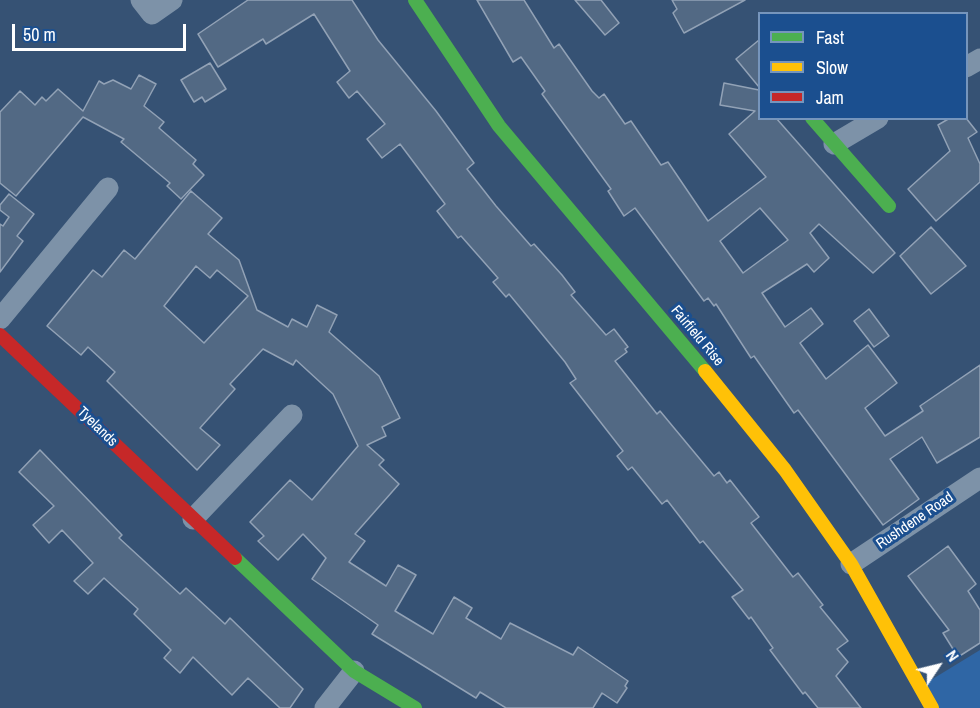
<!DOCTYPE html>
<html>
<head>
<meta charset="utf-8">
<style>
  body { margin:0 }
  #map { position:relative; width:980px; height:708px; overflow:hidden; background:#365274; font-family:"Archivo Narrow",sans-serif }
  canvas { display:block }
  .legend { position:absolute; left:758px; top:12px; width:210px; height:108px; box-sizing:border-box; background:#1b4f8f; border:2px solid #7695bc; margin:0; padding:8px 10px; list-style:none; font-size:18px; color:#fff }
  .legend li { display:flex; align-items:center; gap:12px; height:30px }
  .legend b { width:30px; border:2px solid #7695bc }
  .north { position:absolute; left:908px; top:636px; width:60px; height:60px; -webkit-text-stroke:4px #1b4f8f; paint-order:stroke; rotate:55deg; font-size:16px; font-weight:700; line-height:24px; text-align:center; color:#fff }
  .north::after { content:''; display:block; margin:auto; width:21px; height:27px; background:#fff; clip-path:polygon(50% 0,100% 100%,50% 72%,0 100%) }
  .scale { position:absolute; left:12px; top:24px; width:174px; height:27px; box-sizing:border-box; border:3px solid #fff; border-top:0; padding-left:8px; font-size:18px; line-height:21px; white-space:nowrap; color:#fff; -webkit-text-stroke:4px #1b4f8f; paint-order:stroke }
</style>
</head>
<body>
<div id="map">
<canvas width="980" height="708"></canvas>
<ul class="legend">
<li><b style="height:8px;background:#4caf50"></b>Fast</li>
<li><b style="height:8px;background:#ffc107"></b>Slow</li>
<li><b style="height:8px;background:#c62828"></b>Jam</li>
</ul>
<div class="north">N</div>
<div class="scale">50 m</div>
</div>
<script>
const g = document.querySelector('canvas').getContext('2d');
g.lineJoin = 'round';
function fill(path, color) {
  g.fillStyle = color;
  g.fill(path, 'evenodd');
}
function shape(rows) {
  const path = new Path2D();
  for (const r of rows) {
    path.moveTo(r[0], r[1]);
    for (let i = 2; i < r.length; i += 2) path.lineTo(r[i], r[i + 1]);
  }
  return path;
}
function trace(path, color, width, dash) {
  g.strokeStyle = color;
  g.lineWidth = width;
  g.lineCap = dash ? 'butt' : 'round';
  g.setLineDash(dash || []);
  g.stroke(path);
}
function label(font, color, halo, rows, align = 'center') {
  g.font = font + ' "Archivo Narrow",sans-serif';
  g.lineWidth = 6;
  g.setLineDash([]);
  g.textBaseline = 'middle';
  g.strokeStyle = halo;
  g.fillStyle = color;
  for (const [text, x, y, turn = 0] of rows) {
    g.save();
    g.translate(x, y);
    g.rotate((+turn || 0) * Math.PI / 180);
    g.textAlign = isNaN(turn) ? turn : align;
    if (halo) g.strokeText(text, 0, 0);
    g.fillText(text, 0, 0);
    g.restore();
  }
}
const green = shape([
  [980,650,980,708,932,708,926,683]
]);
const building = shape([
  [248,0,352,0,378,40,436,111,474,163,467,169,496,206,531,246,534,244,562,275,575,292,571,295,606,335,614,329,628,347,625,349,627,352,615,361,657,414,660,411,714,476,719,472,727,483,730,480,759,517,751,523,793,577,798,573,823,605,820,607,848,641,837,649,848,662,836,676,861,708,818,708,805,692,803,694,770,650,773,648,751,617,749,619,732,597,743,590,703,541,700,543,667,500,662,504,632,467,628,470,617,456,623,451,570,383,576,379,565,362,509,294,506,297,493,282,498,278,461,236,458,238,437,211,445,204,400,144,382,158,367,139,385,124,357,91,349,98,337,82,350,71,314,14,266,44,263,39,218,67,198,34,248,0],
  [477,0,524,0,554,48,559,44,592,91,599,98,604,94,625,124,631,121,661,165,668,162,708,221,766,177,729,134,755,111,720,105,724,83,759,90,759,118,776,118,895,253,873,273,819,224,810,233,829,258,814,272,807,264,762,293,785,327,811,308,823,324,800,343,826,379,868,345,897,383,865,408,885,436,923,411,920,406,980,365,980,437,937,463,922,437,890,459,919,499,883,525,798,410,794,413,754,356,751,358,716,304,714,306,708,298,704,301,635,208,624,216,608,191,611,189,542,94,545,91,521,57,513,62,477,0],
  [760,208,788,240,743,273,720,241,760,208],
  [575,0,601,0,619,23,605,35,575,0],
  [672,0,745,0,684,33,673,13,677,9,672,0],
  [759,40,759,87,736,59,759,40],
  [210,63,226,89,205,102,202,97,194,102,181,80,210,63],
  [139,75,156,84,144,106,164,122,159,128,196,160,193,164,204,175,181,199,167,186,170,183,121,142,124,139,83,117,16,196,0,183,0,112,20,91,35,105,42,97,46,101,58,89,83,111,99,81,104,84,113,80,131,89,139,75],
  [950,118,966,118,977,132,968,138,980,164,980,182,936,221,908,189,950,151,938,125,950,118],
  [191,191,222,218,208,234,239,260,257,310,288,327,292,319,307,327,317,305,337,315,329,332,379,376,400,418,382,427,386,436,367,445,384,460,379,465,399,484,355,534,365,541,349,562,386,586,398,565,416,575,395,611,433,634,454,597,472,608,466,618,501,639,510,623,573,655,578,647,628,681,625,686,627,688,617,703,602,693,593,708,506,708,480,692,476,698,372,634,378,625,312,579,326,558,303,534,278,560,258,541,264,536,250,522,290,480,312,500,358,446,333,394,296,360,293,365,263,349,230,384,235,389,200,428,220,445,197,470,107,381,115,372,88,347,81,355,47,326,93,270,102,277,124,250,135,259,191,191],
  [196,266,210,278,217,270,248,296,204,343,164,306,196,266],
  [9,194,34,214,17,236,23,241,0,272,0,224,3,226,9,217,0,210,0,205,9,194],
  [931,227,966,266,931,294,900,256,931,227],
  [869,309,889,336,874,347,854,321,869,309],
  [40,450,122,535,119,538,180,594,186,588,225,624,230,618,303,689,290,708,280,708,248,678,232,695,193,657,180,673,164,658,171,650,134,614,138,609,104,578,88,594,74,581,93,563,62,530,49,543,33,525,54,506,19,472,40,450],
  [948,546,976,584,968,591,980,610,980,643,958,657,943,633,949,630,908,576,948,546]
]);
const street = shape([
  [141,0,152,14,172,0],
  [966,67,980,59],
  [834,144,878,118],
  [0,319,108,188],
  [193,519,292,415],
  [851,564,980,478],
  [325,708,354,671]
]);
const fast = shape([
  [415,0,499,126,705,371],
  [812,118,889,206],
  [235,558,354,671,415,708]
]);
const slow = shape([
  [705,371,785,470,851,564,932,708]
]);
const jam = shape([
  [0,335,235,558]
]);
const streetNames = [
  ["Fairfield Rise",697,336,50],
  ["Tyelands",97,427,44],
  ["Rushdene Road",915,521,-34]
];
fill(green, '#2f66a5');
fill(building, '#526984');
trace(building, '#92a2b6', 1.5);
trace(street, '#7d92a8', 21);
trace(fast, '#4caf50', 14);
trace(slow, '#ffc107', 14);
trace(jam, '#c62828', 14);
label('15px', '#fff', '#1b4f8f', streetNames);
</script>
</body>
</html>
